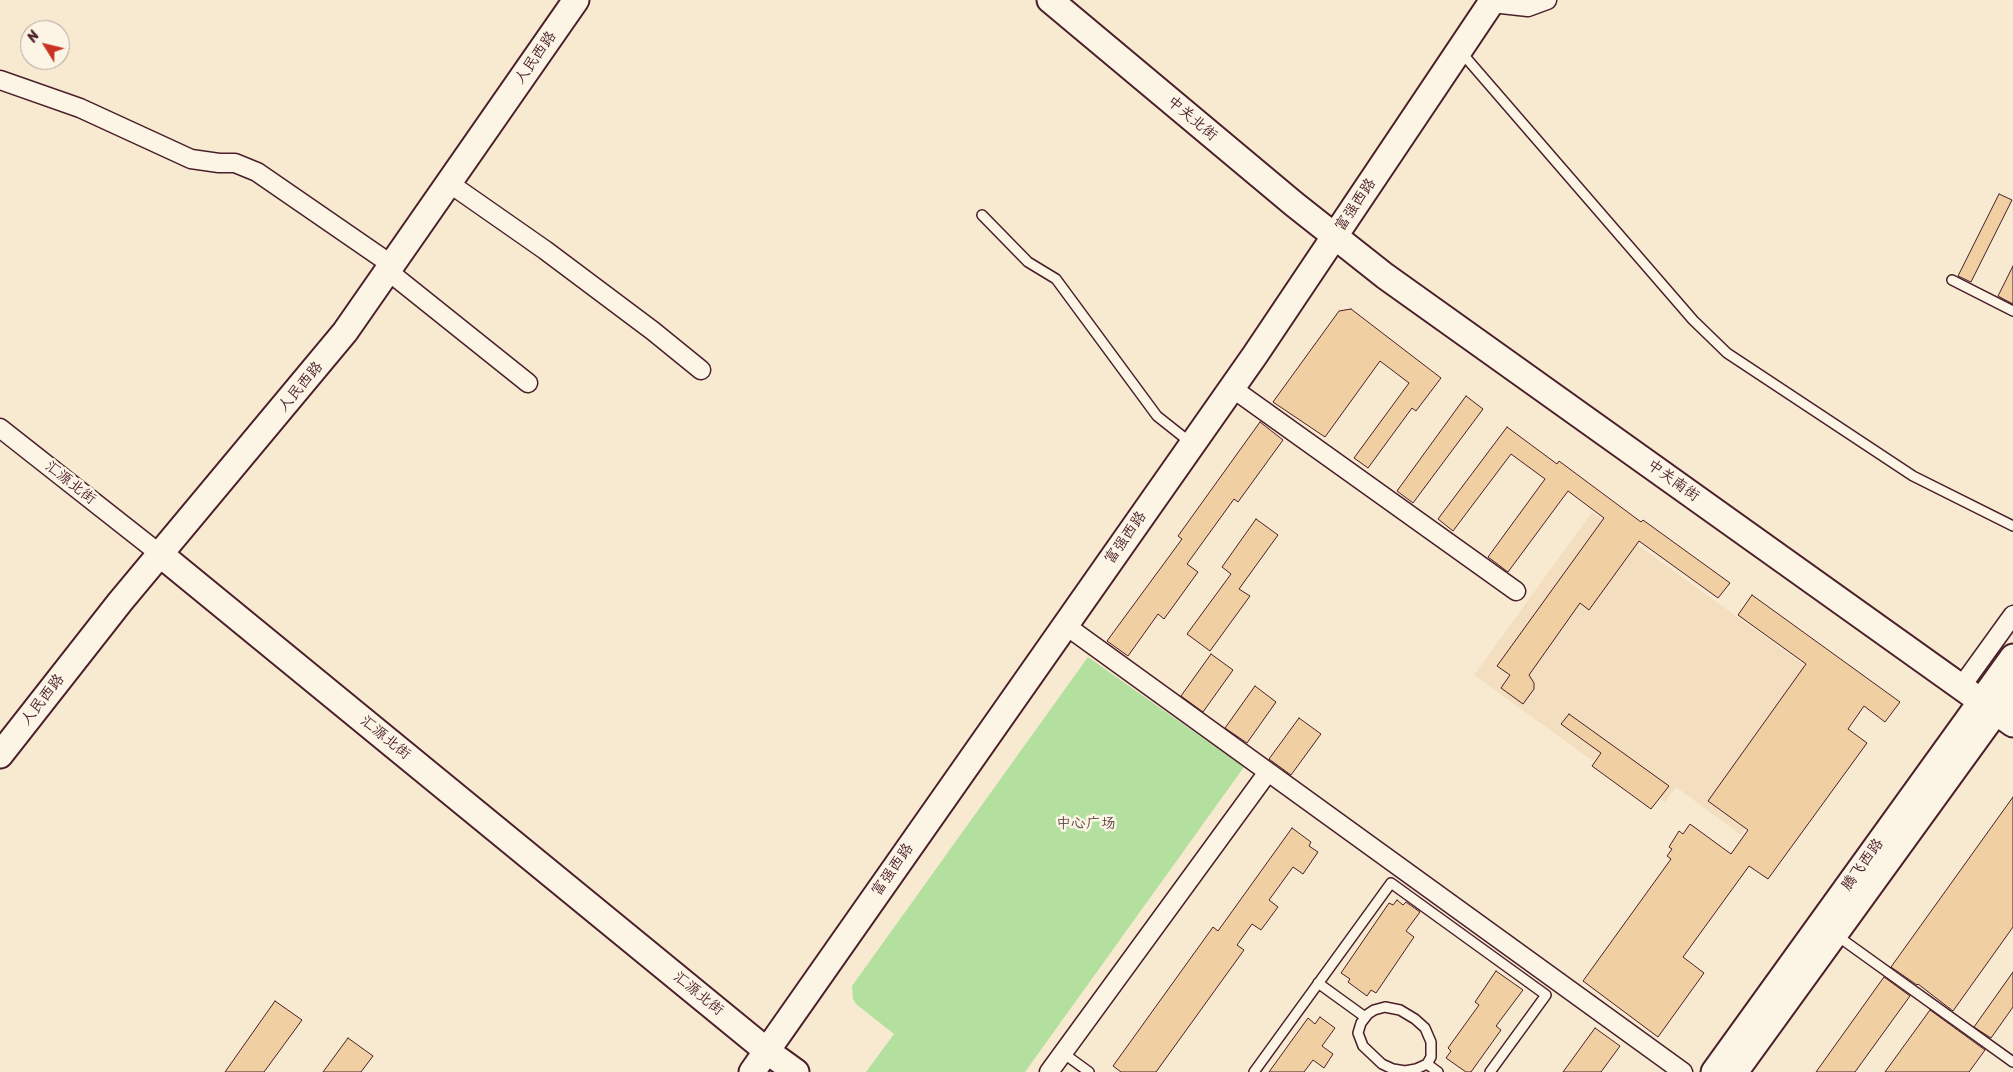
<!DOCTYPE html>
<html>
<head>
<meta charset="utf-8">
<style>
  body { margin:0 }
  #map { position:relative; width:2013px; height:1072px; overflow:hidden; background:#f8ead1; font-family:Sriracha,sans-serif }
  canvas { display:block }
  .north { position:absolute; left:20px; top:20px; width:50px; height:50px; box-sizing:border-box; background:#fcf5e5; border:1px solid #b59f9b; border-radius:50%; rotate:306deg; font-size:14px; font-weight:700; line-height:20px; text-align:center; color:#4a1f2b }
  .north::after { content:''; display:block; margin:auto; width:18px; height:22px; background:#c8321e; clip-path:polygon(50% 0,100% 100%,50% 72%,0 100%) }
</style>
</head>
<body>
<div id="map">
<canvas width="2013" height="1072"></canvas>
<div class="north">N</div>
</div>
<script>
const g = document.querySelector('canvas').getContext('2d');
g.lineJoin = 'round';
function fill(path, color) {
  g.fillStyle = color;
  g.fill(path, 'evenodd');
}
function shape(rows) {
  const path = new Path2D();
  for (const r of rows) {
    path.moveTo(r[0], r[1]);
    for (let i = 2; i < r.length; i += 2) path.lineTo(r[i], r[i + 1]);
  }
  return path;
}
function trace(path, color, width, dash) {
  g.strokeStyle = color;
  g.lineWidth = width;
  g.lineCap = dash ? 'butt' : 'round';
  g.setLineDash(dash || []);
  g.stroke(path);
}
function label(font, color, halo, rows, align = 'center') {
  g.font = font + ' Sriracha,"LXGW WenKai TC",sans-serif';
  g.lineWidth = 5;
  g.setLineDash([]);
  g.textBaseline = 'middle';
  g.strokeStyle = halo;
  g.fillStyle = color;
  for (const [text, x, y, turn = 0] of rows) {
    g.save();
    g.translate(x, y);
    g.rotate((+turn || 0) * Math.PI / 180);
    g.textAlign = isNaN(turn) ? turn : align;
    if (halo) g.strokeText(text, 0, 0);
    g.fillText(text, 0, 0);
    g.restore();
  }
}
const built = shape([
  [1592,512,1843,693,1741,835,1676,787,1665,802,1599,754,1593,761,1474,675]
]);
const green = shape([
  [1088,657,1244,767,1025,1072,866,1072,894,1034,856,1004,853,999,852,986]
]);
const building = shape([
  [1999,194,2012,200,1971,282,1958,276,1999,194],
  [2013,266,2013,304,1998,296,2013,266],
  [1351,309,1441,378,1416,411,1412,408,1368,468,1354,458,1409,383,1380,361,1325,437,1273,402,1339,311,1351,309],
  [1466,396,1483,409,1413,503,1397,491,1466,396],
  [1260,422,1283,440,1238,502,1234,499,1187,564,1198,572,1164,619,1158,614,1128,656,1107,641,1182,539,1178,536,1260,422],
  [1507,427,1557,464,1559,461,1641,522,1643,520,1730,583,1718,598,1639,541,1589,610,1580,603,1529,675,1534,683,1534,689,1523,704,1501,688,1510,675,1497,666,1604,518,1568,491,1508,572,1488,557,1545,479,1511,454,1453,531,1438,519,1507,427],
  [1256,519,1278,535,1239,589,1250,596,1210,651,1187,634,1231,574,1222,567,1256,519],
  [1752,595,1900,702,1885,722,1864,706,1848,729,1867,743,1768,879,1749,866,1683,957,1704,973,1658,1037,1583,981,1671,859,1667,856,1672,849,1669,847,1679,831,1683,834,1690,824,1731,854,1748,830,1708,801,1806,664,1738,615,1752,595],
  [1211,654,1233,670,1203,712,1181,696,1211,654],
  [1255,686,1276,702,1247,743,1225,728,1255,686],
  [1569,714,1669,786,1651,809,1592,766,1601,753,1561,724,1569,714],
  [1299,718,1321,734,1291,775,1269,759,1299,718],
  [2013,797,2013,927,1953,1011,1918,984,1917,985,1891,967,2013,797],
  [1292,828,1311,842,1309,846,1318,852,1303,874,1293,867,1269,900,1278,907,1261,930,1252,924,1237,945,1244,950,1156,1072,1121,1072,1113,1066,1213,927,1218,931,1292,828],
  [1397,900,1403,905,1406,902,1420,912,1406,931,1414,937,1376,993,1371,990,1367,996,1348,982,1350,979,1341,973,1389,903,1393,905,1397,900],
  [1496,971,1523,990,1496,1026,1501,1030,1471,1072,1466,1072,1446,1058,1451,1051,1448,1048,1479,1005,1475,1002,1496,971],
  [2013,972,2013,1007,1991,1038,1974,1027,2013,972],
  [1884,977,1910,996,1855,1072,1816,1072,1884,977],
  [275,1001,302,1020,264,1072,225,1072,275,1001],
  [1930,1010,1985,1050,1969,1072,1885,1072,1930,1010],
  [1320,1017,1335,1028,1322,1046,1333,1054,1324,1068,1313,1060,1304,1072,1269,1072,1308,1018,1315,1024,1320,1017],
  [1595,1028,1620,1046,1601,1072,1563,1072,1595,1028],
  [348,1038,373,1056,361,1072,323,1072,348,1038]
]);
const lane = shape([
  [1461,52,1693,320,1727,353,1913,476,2013,526],
  [982,215,1028,262,1056,279,1157,416,1191,443],
  [1952,280,2013,311],
  [1836,935,2013,1062],
  [1318,983,1365,1017],
  [1385,1007,1400,1010,1415,1019,1425,1028,1431,1042,1431,1057,1427,1064,1416,1069,1405,1071,1393,1069,1382,1064,1363,1046,1358,1033,1361,1023,1368,1014,1374,1010,1385,1007],
  [1063,1053,1089,1072],
  [1427,1064,1438,1072],
  [1254,1072,1391,883,1546,995,1490,1072]
]);
const street = shape([
  [1492,3,1528,7,1547,0],
  [0,80,80,108,191,159,219,163,235,163,257,172,392,265],
  [449,183,545,250,653,331,701,370],
  [388,271,528,383],
  [1232,388,1516,591],
  [0,428,160,554],
  [1065,625,1683,1072],
  [1961,687,2013,615],
  [1049,1072,1268,772]
]);
const secondary = shape([
  [1050,0,1294,204,1385,276,2013,724],
  [160,554,767,1051,796,1072],
  [0,755,120,602,345,332,576,0],
  [752,1072,1255,355,1493,0],
  [1714,1072,2013,657],
  [1735,1072,2013,688]
]);
const streetNames = [
  ["人民西路",536,58,-55],
  ["中关北街",1192,119,40],
  ["富强西路",1356,205,-56],
  ["人民西路",301,387,-50],
  ["中关南街",1673,481,36],
  ["汇源北街",70,483,38],
  ["富强西路",1126,538,-55],
  ["人民西路",43,700,-52],
  ["汇源北街",385,738,39],
  ["腾飞西路",1863,865,-54],
  ["富强西路",893,870,-55],
  ["汇源北街",698,994,39]
];
const parkNames = [
  ["中心广场",1086,824]
];
fill(built, '#f3dec0');
fill(green, '#b3e09e');
fill(building, '#f0cfa2');
trace(building, '#4a1f2b', 1);
trace(lane, '#4a1f2b', 12);
trace(street, '#4a1f2b', 21);
trace(secondary, '#4a1f2b', 29);
trace(lane, '#fcf5e5', 9);
trace(street, '#fcf5e5', 18);
trace(secondary, '#fcf5e5', 25);
label('15px', '#4a1f2b', '#fcf5e5', streetNames);
label('15px', '#644f48', '#fcf5e5', parkNames);
</script>
</body>
</html>
